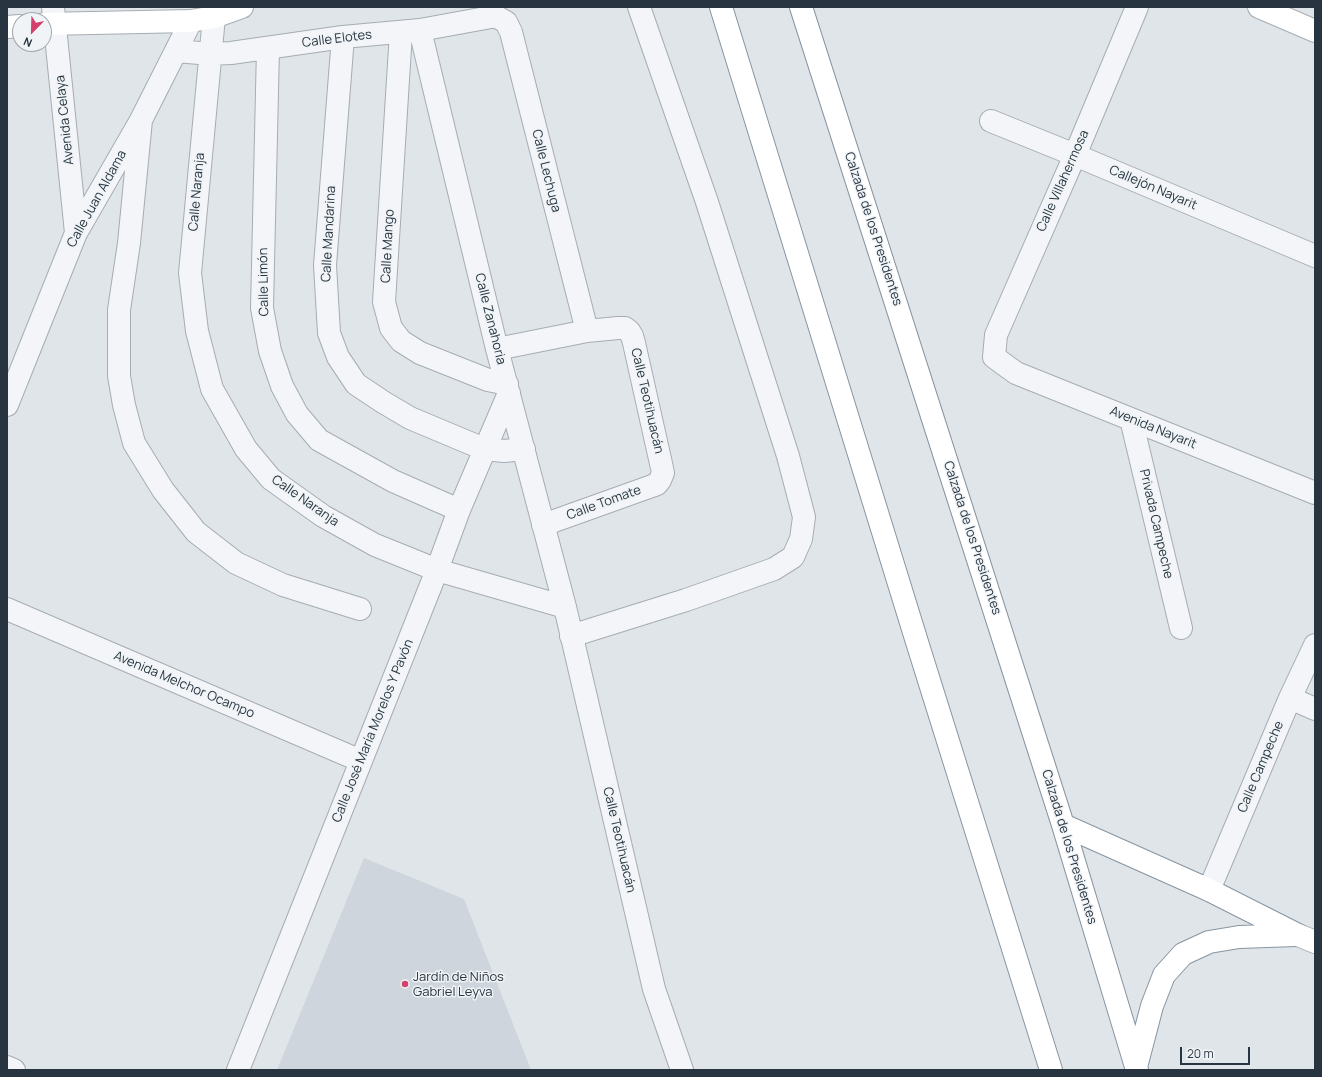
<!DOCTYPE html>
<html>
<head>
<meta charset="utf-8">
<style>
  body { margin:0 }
  #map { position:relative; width:1322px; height:1077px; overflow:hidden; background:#e0e5e9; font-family:Manrope,sans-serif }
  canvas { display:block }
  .frame { position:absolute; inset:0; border:8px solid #283541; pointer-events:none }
  .north { position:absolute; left:12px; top:12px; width:40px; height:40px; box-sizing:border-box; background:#f0f4f7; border:1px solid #a0a8ae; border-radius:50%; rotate:203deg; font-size:11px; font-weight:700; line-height:16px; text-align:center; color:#283541 }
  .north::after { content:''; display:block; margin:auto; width:14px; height:18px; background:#d3416c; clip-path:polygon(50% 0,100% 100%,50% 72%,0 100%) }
  .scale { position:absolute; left:1180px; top:1047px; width:70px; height:18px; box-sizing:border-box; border:2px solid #283541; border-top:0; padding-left:5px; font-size:12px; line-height:14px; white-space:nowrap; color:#283541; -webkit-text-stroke:3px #f0f4f7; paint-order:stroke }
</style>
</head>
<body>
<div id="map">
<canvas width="1322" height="1077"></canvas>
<div class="frame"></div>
<div class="north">N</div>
<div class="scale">20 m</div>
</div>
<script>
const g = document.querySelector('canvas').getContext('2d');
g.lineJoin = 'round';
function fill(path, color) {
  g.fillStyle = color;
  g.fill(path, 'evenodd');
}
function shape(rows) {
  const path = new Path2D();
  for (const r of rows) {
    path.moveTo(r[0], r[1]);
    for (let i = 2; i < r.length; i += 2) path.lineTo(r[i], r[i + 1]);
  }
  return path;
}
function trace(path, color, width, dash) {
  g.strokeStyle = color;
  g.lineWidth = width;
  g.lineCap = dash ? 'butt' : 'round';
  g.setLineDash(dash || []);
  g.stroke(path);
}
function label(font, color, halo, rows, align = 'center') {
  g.font = font + ' Manrope,sans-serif';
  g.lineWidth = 3;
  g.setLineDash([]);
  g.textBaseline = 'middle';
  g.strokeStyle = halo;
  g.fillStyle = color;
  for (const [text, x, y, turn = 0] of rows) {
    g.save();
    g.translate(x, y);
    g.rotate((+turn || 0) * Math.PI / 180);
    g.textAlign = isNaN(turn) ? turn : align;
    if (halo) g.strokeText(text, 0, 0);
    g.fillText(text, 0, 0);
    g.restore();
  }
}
const built = shape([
  [364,858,464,899,531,1070,277,1070]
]);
const street = shape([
  [53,7,76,233],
  [218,7,214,17,190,273,197,331,212,389,246,449,271,479,323,516,375,545,437,570,565,607],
  [1137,7,1075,155,996,335,994,357,1016,373,1315,493],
  [420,30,497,349,565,607,654,989,682,1070],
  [401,32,384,302,391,328,401,341,420,353,488,380,507,384],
  [343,37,325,265,329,333,338,357,356,384,383,402,410,418,484,449,504,451,524,449],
  [268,48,262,308,270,351,282,386,297,414,319,440,393,481,459,510],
  [176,51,211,54,231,53,343,37,420,30,491,17,497,17,506,22,511,32,587,331],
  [141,120,129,243,119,310,119,376,124,405,134,443,163,490,196,532,236,563,283,585,360,609],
  [991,121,1075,155,1315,256],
  [497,349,587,331,618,328,625,328,629,331,632,336,634,343,662,468,663,473,660,480,657,484,652,486,543,525],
  [7,405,76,233,141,120,191,21],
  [1131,419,1181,628],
  [7,609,361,761],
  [571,636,686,600,774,569,793,557,801,539,804,517,788,456,707,202,639,7],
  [1290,698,1315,709],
  [1209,890,1290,698,1315,645],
  [7,1067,14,1070],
  [238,1070,437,570,459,510,509,393]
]);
const secondary = shape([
  [1259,7,1315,31],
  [44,24,191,21,214,17,242,7],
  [7,27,20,26],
  [1298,935,1315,942]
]);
const highway = shape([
  [721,7,917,642,1051,1070],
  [801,7,1063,825,1137,1070],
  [1063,825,1209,890,1298,935],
  [1136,1067,1152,1006,1164,975,1183,954,1209,942,1239,937,1296,935]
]);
const markers = [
  [405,984,4,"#d3416c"]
];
const streetNames = [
  ["Calle Elotes",337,39,-7],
  ["Avenida Celaya",65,120,-96],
  ["Calle Lechuga",546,171,76],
  ["Calle Villahermosa",1063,181,-66],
  ["Callejón Nayarit",1153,188,23],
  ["Calle Naranja",197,192,-85],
  ["Calle Juan Aldama",97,199,-61],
  ["Calzada de los Presidentes",873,229,72],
  ["Calle Mandarina",329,234,-87],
  ["Calle Mango",388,246,-87],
  ["Calle Limón",264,282,-91],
  ["Calle Zanahoria",490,319,76],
  ["Calle Teotihuacán",647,401,77],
  ["Avenida Nayarit",1153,428,22],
  ["Calle Naranja",305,501,35],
  ["Calle Tomate",604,503,-20],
  ["Privada Campeche",1156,524,77],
  ["Calzada de los Presidentes",972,538,72],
  ["Avenida Melchor Ocampo",184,685,23],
  ["Calle José María Morelos Y Pavón",373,731,-68],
  ["Calle Campeche",1261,767,-67],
  ["Calle Teotihuacán",619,840,77],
  ["Calzada de los Presidentes",1069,847,73]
];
const poiNames = [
  ["Jardín de Niños",413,977],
  ["Gabriel Leyva",413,992]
];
fill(built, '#ced5dc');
trace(street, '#a5adb3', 24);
trace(secondary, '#a5adb3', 24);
trace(highway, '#8795a1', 24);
trace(street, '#f3f5f8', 22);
trace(secondary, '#fff', 22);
trace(highway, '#fff', 22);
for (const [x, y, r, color] of markers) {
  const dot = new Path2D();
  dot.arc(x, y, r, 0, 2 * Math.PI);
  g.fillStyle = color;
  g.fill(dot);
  trace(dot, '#f0f4f7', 1.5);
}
label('13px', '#283541', '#f0f4f7', streetNames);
label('13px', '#283541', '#f0f4f7', poiNames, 'left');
</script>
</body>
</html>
